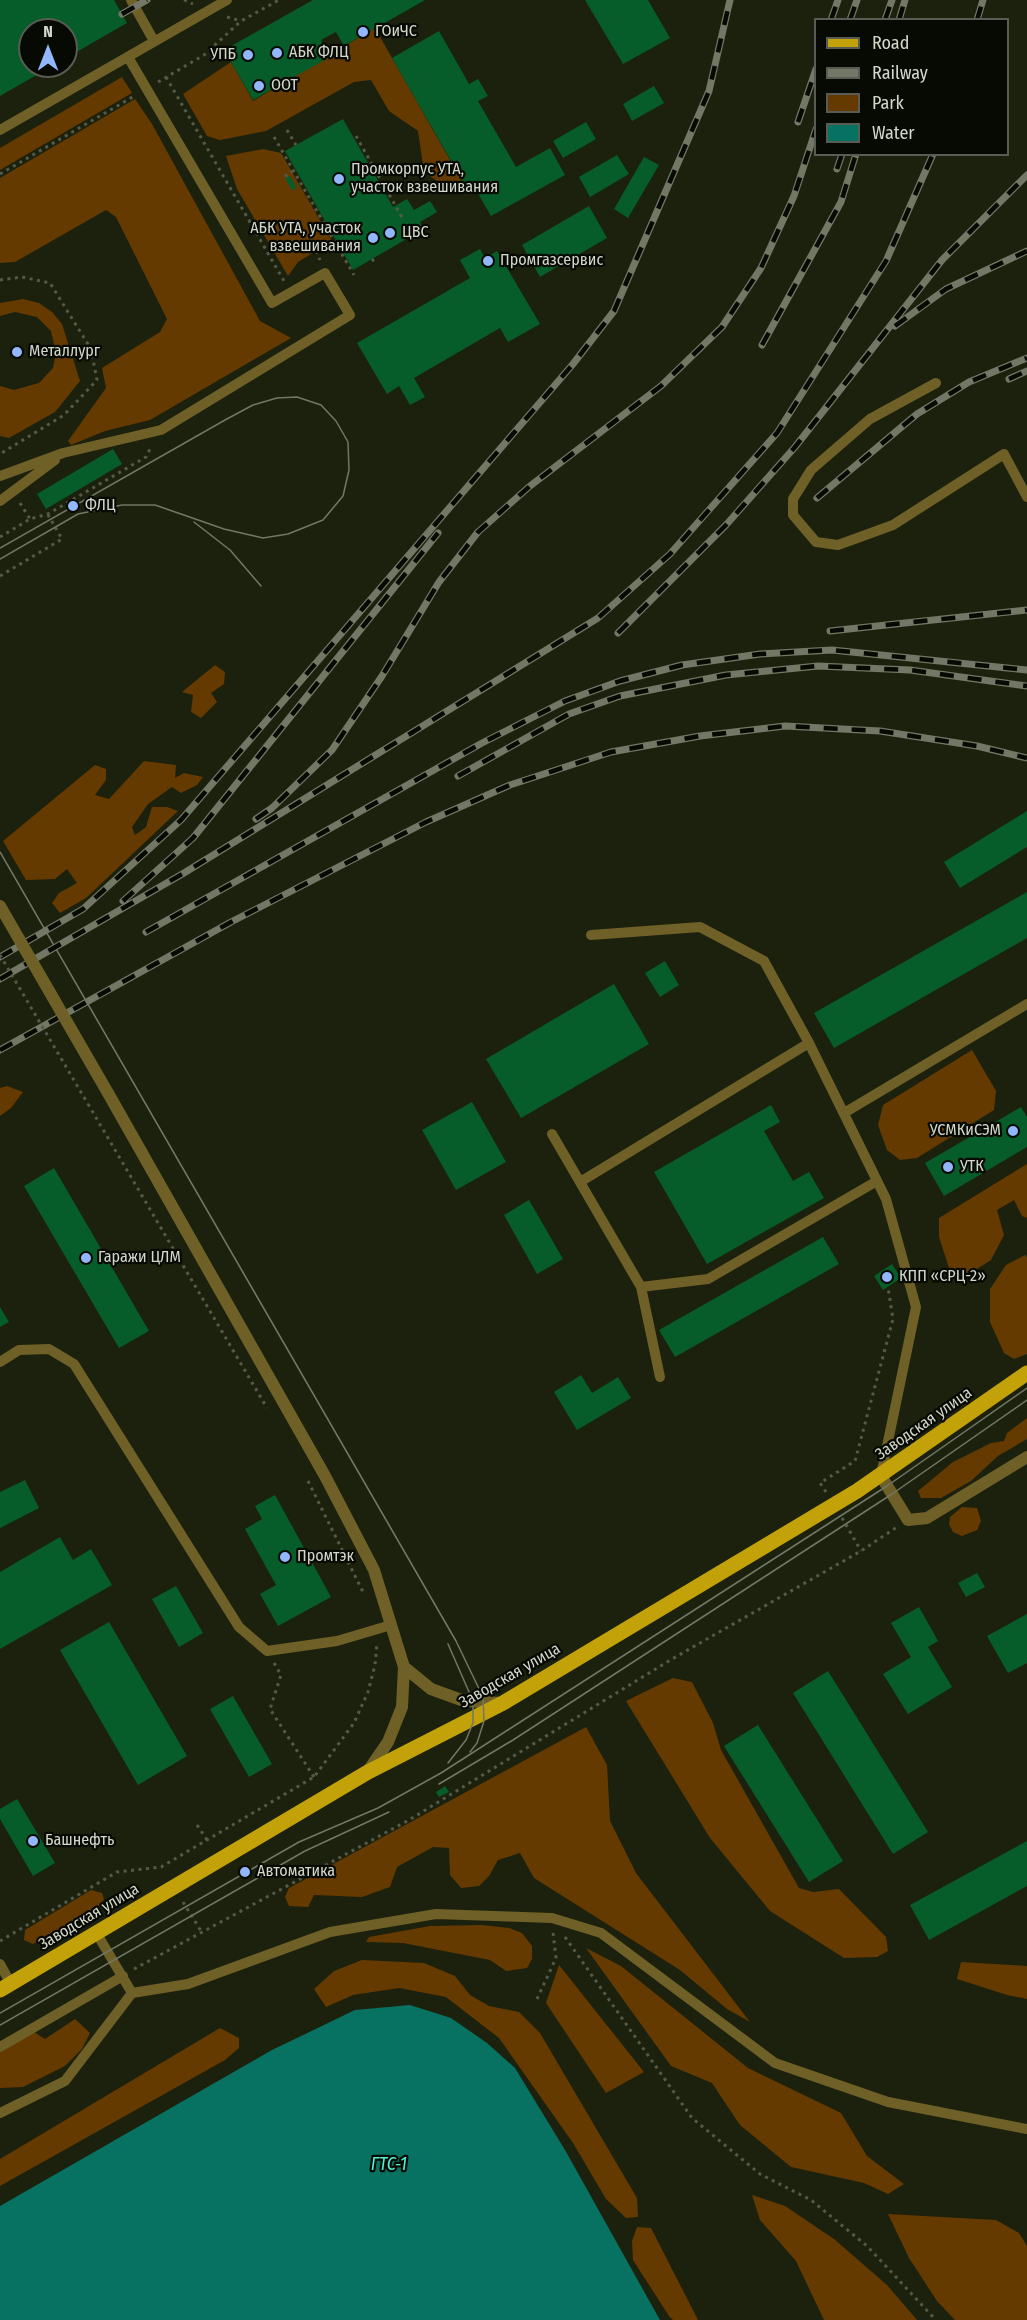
<!DOCTYPE html>
<html>
<head>
<meta charset="utf-8">
<style>
  body { margin:0 }
  #map { position:relative; width:1027px; height:2320px; overflow:hidden; background:#1b210c; font-family:"Fira Sans Condensed",sans-serif }
  canvas { display:block }
  .legend { position:absolute; left:814px; top:18px; width:195px; height:138px; box-sizing:border-box; background:#070903; border:2px solid #595c53; margin:0; padding:8px 10px; list-style:none; font-size:18px; color:#d4d8cb }
  .legend li { display:flex; align-items:center; gap:12px; height:30px }
  .legend b { width:30px; border:2px solid #595c53 }
  .north { position:absolute; left:18px; top:18px; width:60px; height:60px; box-sizing:border-box; background:#070903; border:2px solid #595c53; border-radius:50%; rotate:0deg; font-size:16px; font-weight:700; line-height:24px; text-align:center; color:#d4d8cb }
  .north::after { content:''; display:block; margin:auto; width:21px; height:27px; background:#92b7fd; clip-path:polygon(50% 0,100% 100%,50% 72%,0 100%) }
</style>
</head>
<body>
<div id="map">
<canvas width="1027" height="2320"></canvas>
<ul class="legend">
<li><b style="height:8px;background:#c2a109"></b>Road</li>
<li><b style="height:8px;background:#727766"></b>Railway</li>
<li><b style="height:16px;background:#653a00"></b>Park</li>
<li><b style="height:16px;background:#077262"></b>Water</li>
</ul>
<div class="north">N</div>
</div>
<script>
const g = document.querySelector('canvas').getContext('2d');
g.lineJoin = 'round';
function fill(path, color) {
  g.fillStyle = color;
  g.fill(path, 'evenodd');
}
function shape(rows) {
  const path = new Path2D();
  for (const r of rows) {
    path.moveTo(r[0], r[1]);
    for (let i = 2; i < r.length; i += 2) path.lineTo(r[i], r[i + 1]);
  }
  return path;
}
function trace(path, color, width, dash) {
  g.strokeStyle = color;
  g.lineWidth = width;
  g.lineCap = dash ? 'butt' : 'round';
  g.setLineDash(dash || []);
  g.stroke(path);
}
function label(font, color, halo, rows, align = 'center') {
  g.font = font + ' "Fira Sans Condensed",sans-serif';
  g.lineWidth = 4.5;
  g.setLineDash([]);
  g.textBaseline = 'middle';
  g.strokeStyle = halo;
  g.fillStyle = color;
  for (const [text, x, y, turn = 0] of rows) {
    g.save();
    g.translate(x, y);
    g.rotate((+turn || 0) * Math.PI / 180);
    g.textAlign = isNaN(turn) ? turn : align;
    if (halo) g.strokeText(text, 0, 0);
    g.fillText(text, 0, 0);
    g.restore();
  }
}
const green = shape([
  [375,28,462,181,446,187,424,172,418,131,389,111,371,80,354,82,266,131,220,140,207,136,183,94,231,62,253,101],
  [122,77,132,93,0,170,0,148],
  [135,99,152,124,260,321,291,338,150,420,105,431,71,445,68,441,106,388,102,368,160,332,167,319,116,217,106,210,15,262,0,263,0,178],
  [263,149,281,153,332,241,298,262,288,276,237,189,226,156],
  [23,299,39,303,52,312,62,324,80,381,55,412,9,438,0,436,0,386,14,390,39,383,53,368,56,353,51,331,37,317,15,312,0,316,0,303],
  [215,665,225,672,224,684,211,693,217,702,201,718,191,712,193,695,182,692],
  [144,761,176,765,175,778,184,773,203,777,197,785,181,793,172,787,148,804,132,827,135,835,146,827,152,807,167,807,178,811,86,898,60,913,52,903,59,893,77,883,67,869,55,879,26,880,3,841,95,765,106,769,106,780,95,795,109,799],
  [972,1050,996,1091,994,1110,917,1158,900,1160,887,1150,878,1125,883,1105],
  [7,1086,23,1092,11,1108,0,1116,0,1088],
  [1027,1164,1027,1218,1022,1216,1014,1200,997,1210,1004,1235,991,1260,963,1278,950,1271,939,1237,939,1218],
  [1025,1255,1027,1257,1027,1354,1014,1359,1004,1353,990,1322,990,1289,1006,1265],
  [1027,1418,1027,1439,998,1456,971,1481,941,1498,921,1498,918,1491,953,1462,991,1443,1004,1441,1007,1433],
  [962,1507,977,1508,981,1521,977,1530,962,1536,953,1532,949,1524,950,1517],
  [673,1678,692,1682,713,1723,721,1750,799,1888,813,1892,839,1889,886,1937,888,1951,877,1957,844,1958,770,1911,710,1838,626,1701],
  [586,1727,607,1765,610,1821,636,1873,750,2022,727,2009,680,1970,534,1878,520,1853,498,1860,489,1876,479,1886,461,1888,450,1875,449,1848,433,1847,397,1867,390,1887,362,1897,314,1895,308,1907,289,1906,285,1897,289,1888],
  [91,1890,102,1893,104,1899,100,1906,33,1944,24,1940,25,1930],
  [482,1925,509,1928,522,1933,532,1946,532,1959,527,1968,506,1971,490,1960,403,1943,366,1942,369,1937,430,1926],
  [586,1948,621,1966,748,2068,841,2113,867,2156,904,2184,888,2194,864,2183,791,2167,740,2125,712,2083,671,2066],
  [362,1960,424,1963,455,1976,470,1995,489,2006,519,2012,540,2033,637,2198,638,2217,626,2218,606,2199,573,2143,499,2038,446,1997,399,1988,353,1995,326,2007,314,1989,334,1971],
  [961,1962,1027,1966,1027,1999,1007,1995,957,1979],
  [559,1965,644,2072,606,2093,546,2003],
  [75,2019,90,2033,82,2049,65,2066,23,2087,0,2088,0,2052,34,2032,45,2039],
  [220,2028,239,2038,239,2048,225,2060,0,2186,0,2159],
  [752,2195,785,2206,834,2239,887,2285,917,2320,824,2320,796,2261,760,2220],
  [888,2214,996,2220,1019,2233,1027,2246,1027,2320,955,2320,937,2301,909,2258],
  [637,2227,651,2228,698,2320,673,2320,669,2316,633,2260,632,2241]
]);
const water = shape([
  [410,2005,451,2018,487,2043,515,2068,565,2150,660,2320,0,2320,0,2206,272,2050,355,2010]
]);
const building = shape([
  [0,0,114,0,127,23,66,58,66,30,30,30,30,66,52,66,0,96],
  [313,0,425,0,344,46,336,32,321,40,330,57,253,100,224,50],
  [585,0,648,0,670,38,623,64],
  [439,31,469,84,478,79,488,96,478,101,516,167,550,148,565,175,491,216,476,190,470,194,392,58],
  [654,86,664,103,632,121,623,104],
  [343,119,393,207,407,199,414,210,430,201,437,212,420,222,422,226,408,234,410,237,353,270,285,151],
  [586,122,596,139,563,158,553,141],
  [617,155,629,174,590,197,579,177],
  [644,157,659,165,628,218,614,209],
  [290,176,297,188,292,190,285,178],
  [589,206,607,238,540,277,522,245],
  [311,239,318,250,314,252,307,241],
  [480,249,485,258,497,251,540,324,508,342,500,328,414,378,425,397,410,405,399,386,387,394,357,343,470,278,460,260],
  [113,449,122,464,46,509,37,494],
  [1027,811,1027,847,960,888,944,862],
  [1027,892,1027,938,834,1048,814,1013],
  [665,961,679,985,660,997,645,973],
  [614,984,649,1044,521,1118,486,1059],
  [472,1102,506,1162,456,1190,422,1130],
  [771,1105,780,1122,764,1131,793,1181,809,1172,824,1198,707,1264,654,1172],
  [1021,1107,1027,1117,1027,1147,944,1196,925,1163],
  [54,1168,149,1331,119,1348,24,1186],
  [529,1200,563,1259,537,1274,504,1215],
  [823,1237,839,1264,675,1357,659,1330],
  [892,1264,901,1278,883,1290,874,1276],
  [0,1307,9,1322,0,1327],
  [581,1375,592,1393,618,1377,631,1398,577,1430,554,1392],
  [25,1480,39,1508,0,1528,0,1492],
  [275,1495,331,1597,278,1626,260,1594,276,1585,245,1529,262,1519,255,1506],
  [60,1537,73,1560,91,1549,112,1585,0,1649,0,1572],
  [977,1573,985,1587,966,1597,958,1583],
  [176,1586,203,1633,179,1647,152,1599],
  [919,1607,938,1641,928,1647,952,1687,908,1714,883,1674,911,1657,891,1623],
  [1027,1614,1027,1663,1008,1673,987,1636],
  [109,1622,187,1756,138,1785,60,1650],
  [828,1671,928,1832,893,1854,793,1693],
  [233,1696,272,1764,249,1777,210,1709],
  [758,1725,843,1861,809,1882,724,1746],
  [445,1786,449,1792,439,1797,436,1792],
  [17,1799,55,1863,33,1876,0,1819,0,1809],
  [1027,1841,1027,1886,929,1940,910,1905]
]);
const path = shape([
  [184,0,193,4],
  [227,17,241,21],
  [166,77,284,281],
  [158,82,204,55,241,21,279,0],
  [287,130,296,145],
  [356,136,403,219,401,220],
  [274,137,354,275],
  [0,174,136,95],
  [287,177,286,175,293,171],
  [410,233,414,240],
  [316,251,320,260],
  [372,259,375,263],
  [0,280,22,277,50,283,91,349,97,380,64,415,0,454],
  [20,503,30,519],
  [0,537,30,519,48,514,146,457,151,447],
  [0,576,62,539,48,515],
  [88,1104,267,1408],
  [308,1481,364,1594],
  [826,1492,820,1483,855,1461,893,1319,888,1287],
  [842,1518,861,1551],
  [274,1663,281,1675,270,1709,314,1777],
  [197,1825,207,1840],
  [183,1902,201,1931],
  [565,1937,692,2118,760,2174,811,2200,867,2246,936,2320],
  [0,1941,117,1872,161,1867,314,1777,354,1723,368,1692,375,1665,377,1643],
  [134,1969,409,1820,672,1659,861,1551,897,1527],
  [537,1999,556,1958,553,1932]
]);
const service = shape([
  [131,0,154,41],
  [0,130,227,0],
  [936,383,870,419,811,470,793,499,793,515,816,542,838,545,893,525,1004,454,1027,497],
  [0,476,63,453,161,430,350,315,325,273,272,303,128,57],
  [0,501,55,460],
  [591,935,700,927,764,961,809,1043,886,1199,916,1307,881,1475],
  [844,1113,1027,1004],
  [552,1134,641,1287,660,1377],
  [580,1182,809,1043],
  [641,1287,708,1279,877,1181],
  [0,1362,19,1350,49,1349,74,1364,239,1627,267,1651,337,1641,391,1625],
  [97,1934,132,1993],
  [0,1964,11,1984],
  [0,2047,123,1976],
  [0,2113,65,2081,132,1993,188,1984,330,1932,436,1914,552,1918,601,1933,775,2063,888,2102,1027,2129]
]);
const minor = shape([
  [881,1476,908,1520,927,1518,1027,1457]
]);
const tertiary = shape([
  [108,1093,325,1476,374,1570,404,1667,402,1707,388,1742,368,1771],
  [404,1667,431,1689,464,1701,503,1703]
]);
const primary = shape([
  [0,1990,368,1772,503,1703,857,1491,1027,1373]
]);
const tram = shape([
  [194,522,230,550,261,586],
  [0,548,225,420,253,405,277,398,297,397,321,405,336,421,348,442,349,470,343,496,323,520,288,534,263,538,224,529,155,505,122,505,78,514,0,559],
  [0,852,456,1641,483,1697,484,1721,477,1743,470,1752],
  [448,1644,473,1701,473,1723,466,1740,448,1763],
  [439,1784,513,1740,892,1494,1027,1400],
  [0,2013,299,1842,378,1808,441,1773,887,1486,1027,1388],
  [0,2025,305,1851,389,1812]
]);
const rail = shape([
  [122,14,147,0],
  [831,20,838,0],
  [850,20,857,0],
  [885,20,892,0],
  [899,20,905,0],
  [977,20,983,0],
  [798,122,816,69],
  [837,169,842,154],
  [895,326,946,289,1027,251],
  [762,345,841,202,856,154],
  [1009,379,1027,371],
  [817,498,917,414,969,382,1027,358],
  [830,631,1027,610],
  [618,633,726,525,795,447,942,260,1027,175],
  [458,776,569,714,620,696,726,675,818,666,910,670,1027,686],
  [256,819,272,808,332,750,382,676,439,582,478,532,530,486,661,386,722,327,761,268,794,196,816,129],
  [123,901,193,838,438,533],
  [146,932,482,743,565,701,620,681,682,665,760,654,832,650,1027,670],
  [0,957,83,909,181,820,573,364,614,311,709,91,730,0],
  [0,979,184,873,598,618,670,554,777,433,886,261,933,154],
  [0,1050,231,922,426,822,510,785,611,752,700,736,785,726,880,731,977,746,1027,758]
]);
const pathBridge = shape([
  [0,955,88,1104]
]);
const tertiaryBridge = shape([
  [0,906,108,1093]
]);
const markers = [
  [363,32,6,"#92b7fd"],
  [277,53,6,"#92b7fd"],
  [248,55,6,"#92b7fd"],
  [259,86,6,"#92b7fd"],
  [339,179,6,"#92b7fd"],
  [390,233,6,"#92b7fd"],
  [373,238,6,"#92b7fd"],
  [488,261,6,"#92b7fd"],
  [17,352,6,"#92b7fd"],
  [73,506,6,"#92b7fd"],
  [1013,1131,6,"#92b7fd"],
  [948,1167,6,"#92b7fd"],
  [86,1258,6,"#92b7fd"],
  [887,1277,6,"#92b7fd"],
  [285,1557,6,"#92b7fd"],
  [33,1841,6,"#92b7fd"],
  [245,1872,6,"#92b7fd"]
];
const poiNames = [
  ["ГОиЧС",375,32],
  ["АБК ФЛЦ",289,53],
  ["УПБ",236,55,"right"],
  ["ООТ",271,86],
  ["Промкорпус УТА,",351,170],
  ["участок взвешивания",351,188],
  ["АБК УТА, участок",361,229,"right"],
  ["взвешивания",361,247,"right"],
  ["ЦВС",402,233],
  ["Промгазсервис",500,261],
  ["Металлург",29,352],
  ["ФЛЦ",85,506],
  ["УСМКиСЭМ",1001,1131,"right"],
  ["УТК",960,1167],
  ["Гаражи ЦЛМ",98,1258],
  ["КПП «СРЦ-2»",899,1277],
  ["Промтэк",297,1557],
  ["Башнефть",45,1841],
  ["Автоматика",257,1872]
];
const streetNames = [
  ["Заводская улица",924,1424,-35],
  ["Заводская улица",510,1676,-30],
  ["Заводская улица",89,1917,-31]
];
const waterNames = [
  ["ГТС-1",389,2165]
];
fill(green, '#653a00');
fill(water, '#077262');
fill(building, '#075d29');
trace(path, '#555a48', 3, [3, 4.5]);
trace(service, '#6f6028', 10);
trace(minor, '#6f6028', 12);
trace(tertiary, '#6f6028', 12);
trace(primary, '#c2a109', 15);
trace(tram, '#727766', 1.5);
trace(rail, '#727766', 7);
trace(rail, '#070903', 4.5, [14]);
trace(pathBridge, '#555a48', 3, [3, 4.5]);
trace(tertiaryBridge, '#6f6028', 12);
for (const [x, y, r, color] of markers) {
  const dot = new Path2D();
  dot.arc(x, y, r, 0, 2 * Math.PI);
  g.fillStyle = color;
  g.fill(dot);
  trace(dot, '#070903', 2);
}
label('16px', '#d4d8cb', '#070903', poiNames, 'left');
label('16px', '#d4d8cb', '#070903', streetNames);
label('italic 18px', '#4ef4d6', '#070903', waterNames);
</script>
</body>
</html>
